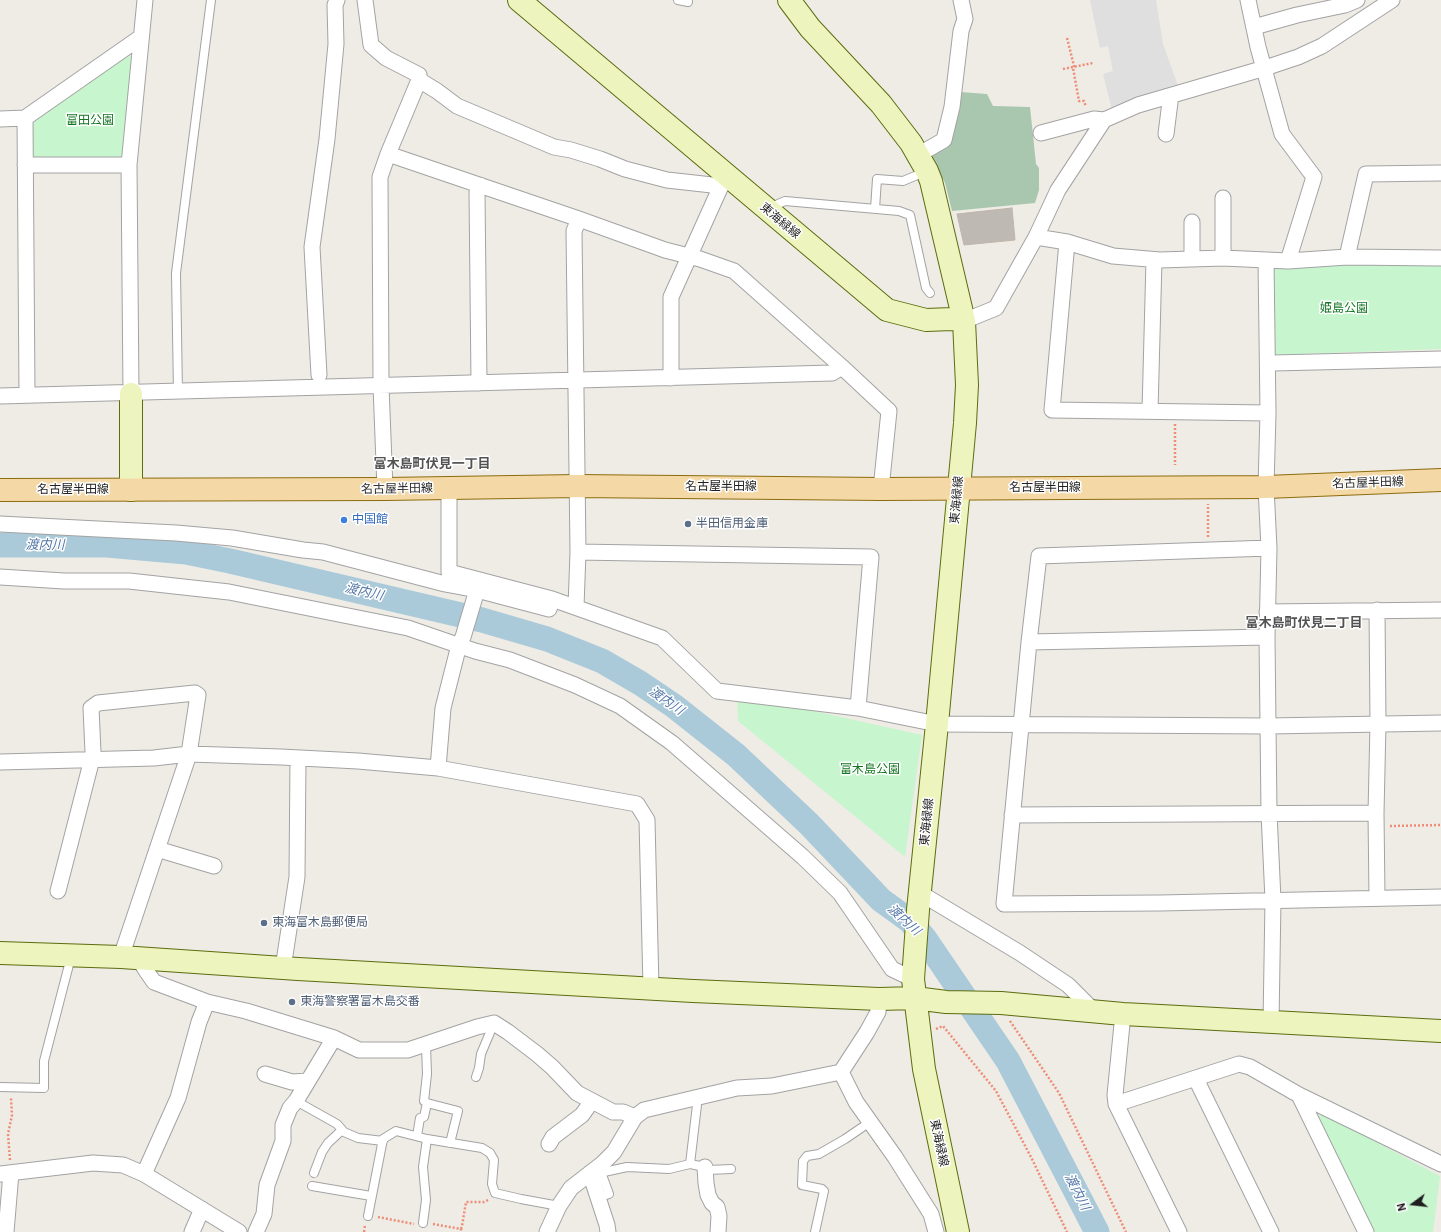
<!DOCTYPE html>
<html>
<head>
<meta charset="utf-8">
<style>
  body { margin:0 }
  #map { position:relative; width:1441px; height:1232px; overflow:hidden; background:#efece6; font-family:"IBM Plex Sans",sans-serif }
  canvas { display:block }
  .north { position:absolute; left:1393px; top:1184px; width:40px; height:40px; -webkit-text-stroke:3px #fff; paint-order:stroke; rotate:255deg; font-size:11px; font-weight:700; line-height:16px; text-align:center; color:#1f1f1f }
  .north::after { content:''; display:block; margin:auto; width:14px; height:18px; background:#1f1f1f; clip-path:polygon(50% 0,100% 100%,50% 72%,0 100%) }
</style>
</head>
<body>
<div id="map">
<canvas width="1441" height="1232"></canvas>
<div class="north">N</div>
</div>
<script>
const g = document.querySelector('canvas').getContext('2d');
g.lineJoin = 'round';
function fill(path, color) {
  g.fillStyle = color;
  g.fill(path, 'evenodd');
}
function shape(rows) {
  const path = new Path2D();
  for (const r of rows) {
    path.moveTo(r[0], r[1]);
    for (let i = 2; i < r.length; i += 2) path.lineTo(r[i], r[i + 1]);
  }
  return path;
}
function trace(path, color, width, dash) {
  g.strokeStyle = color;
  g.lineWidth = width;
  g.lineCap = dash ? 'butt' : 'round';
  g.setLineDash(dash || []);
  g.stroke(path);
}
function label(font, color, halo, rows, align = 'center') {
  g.font = font + ' "IBM Plex Sans","Noto Sans JP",sans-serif';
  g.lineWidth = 3;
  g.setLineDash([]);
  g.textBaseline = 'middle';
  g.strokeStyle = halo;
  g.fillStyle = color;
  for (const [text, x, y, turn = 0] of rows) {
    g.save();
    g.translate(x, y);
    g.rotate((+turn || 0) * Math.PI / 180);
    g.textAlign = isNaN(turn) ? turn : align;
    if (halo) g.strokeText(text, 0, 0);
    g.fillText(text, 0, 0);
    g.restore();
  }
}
const cemetery = shape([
  [960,92,987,94,993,106,1030,107,1036,164,1039,168,1039,190,1035,203,952,211,945,183,932,155]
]);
const park = shape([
  [124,52,130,55,132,61,123,158,29,157,29,121],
  [1441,264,1441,349,1273,355,1270,266],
  [737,694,922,735,905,857,738,721],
  [1322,1113,1440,1176,1433,1232,1372,1232,1317,1118]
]);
const parking = shape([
  [1090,0,1156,0,1163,44,1178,86,1112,110,1103,74,1113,71,1108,46,1100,48]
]);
const river = shape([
  [0,545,107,545,186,552,230,561,482,620,547,639,602,661,640,683,674,706,736,755,809,824,881,900,910,921,925,939,1008,1061,1097,1232]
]);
const building = shape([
  [1012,208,1015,240,964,245,957,214,1012,208]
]);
const path = shape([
  [1067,38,1074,66,1073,68,1079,101,1084,101,1086,107],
  [1063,69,1093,63],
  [1175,424,1175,465],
  [1208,537,1208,504],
  [1390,826,1441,825],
  [1010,1021,1059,1093,1126,1232],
  [936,1029,943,1026,996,1091,1031,1157,1067,1232],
  [10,1160,8,1134,12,1115,11,1098],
  [378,1217,414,1224],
  [433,1224,461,1229,461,1232],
  [461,1229,462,1226,466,1202,484,1202,488,1200],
  [364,1232,365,1225]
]);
const lane = shape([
  [678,0,688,2],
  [769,208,785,201,899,211,910,215,926,288,930,293],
  [875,209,877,179,903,181,927,171],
  [178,392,176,273,211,0],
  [426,1045,427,1074,424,1101,427,1103,458,1111,450,1143],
  [476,1077,479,1068,481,1054,494,1023],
  [0,1087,44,1088,44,1061,71,957],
  [296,1101,337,1124,344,1132,358,1138,383,1141],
  [417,1136,420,1118,424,1117,427,1103],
  [690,1164,697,1105,695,1098],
  [314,1173,322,1152,328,1143,342,1130],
  [312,1186,371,1196],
  [597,1198,609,1194,602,1175,604,1172,627,1167,669,1169,690,1164,705,1167,708,1170,731,1169],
  [368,1216,383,1139,396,1131,427,1139],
  [423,1223,426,1200,423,1167,427,1139,482,1148,490,1153,494,1160,492,1184,495,1193,521,1199,559,1206],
  [815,1232,824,1191,822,1189,802,1185,803,1161,807,1156,819,1154,845,1139,870,1122]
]);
const street = shape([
  [365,0,371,45,386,58,419,75,419,80,437,91,457,106,554,147,571,150,600,159,625,169,667,180,721,186],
  [1248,0,1258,47,1282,134,1314,177,1288,261],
  [1254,27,1297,15,1345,5,1357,0],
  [25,118,27,395],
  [0,119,25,118,141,37],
  [1041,133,1094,119,1104,120],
  [1166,134,1170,102,1169,96],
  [388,154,579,219,665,250,700,259,734,271,842,367,889,411,881,489],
  [918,155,944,140,952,107,961,31,965,19,961,0],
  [25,165,129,165],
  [1036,237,1067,242,1113,256,1160,260,1223,258,1288,261,1347,257,1441,258],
  [1067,242,1052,410,1268,413],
  [1347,257,1366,174,1441,173],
  [1223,258,1223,198],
  [1192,259,1192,222],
  [1266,260,1268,413,1266,487,1269,548,1267,637,1269,813,1273,900,1271,1023],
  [964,321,996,308,1036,237,1058,190,1104,120,1138,105,1265,68,1298,57,1322,46,1392,0],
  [1273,363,1441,359],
  [319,375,312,247,327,139,336,44,335,5,337,0],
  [671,378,671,297,721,186,728,181],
  [479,383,477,192,480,185],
  [131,394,129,165,145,0],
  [0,396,832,373,842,367],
  [1150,411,1154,260],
  [449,488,449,572,552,599,662,638,717,691,858,708,937,724,1268,726,1441,723],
  [385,489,381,386,380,177,388,154,419,80],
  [0,524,176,533,232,538,303,550,323,552,445,584,477,590,549,609,552,599],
  [1269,548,1039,556,1029,642,1004,904,1160,903,1441,897],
  [578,552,871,557,858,708],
  [0,577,64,581,129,581,229,592,408,628,475,651,510,660,575,685,620,706,672,743,803,857,840,893,892,969,913,979],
  [576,607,578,552,574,231,579,219],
  [1377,610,1378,724,1376,813,1377,898],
  [1267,612,1441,610],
  [1029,642,1267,637],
  [0,762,154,758,189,754,281,757,358,761,438,768,637,804,647,820,651,988],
  [438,768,443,708,459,645,463,637,477,590],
  [1012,815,1376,813],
  [157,849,214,866],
  [58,891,92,759,93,752,91,708,98,703,195,693,198,695,189,754,121,957],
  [920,893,1020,953,1068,985,1094,1011],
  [139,959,147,972,154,982,207,1002,246,1011,334,1038,359,1050,408,1050,477,1027,494,1023,508,1032,537,1054,552,1067,577,1093,613,1112,623,1112,635,1117],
  [283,968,297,877,298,758],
  [1123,1014,1115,1095,1116,1104,1179,1232],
  [841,1072,856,1102,895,1157,931,1214,936,1232],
  [265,1074,292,1082,308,1081],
  [1196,1079,1271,1232],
  [1299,1095,1366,1232],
  [1116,1104,1239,1064,1250,1067,1299,1095,1441,1164],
  [549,1144,553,1137,582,1115,592,1101],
  [705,1167,706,1183,708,1195,712,1203,717,1207,719,1216,718,1232],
  [590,1173,607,1225,608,1232],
  [0,1174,93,1163,123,1165,144,1174,239,1232],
  [144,1174,178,1098,199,1022,207,1002],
  [6,1232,11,1173],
  [192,1232,202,1209],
  [256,1232,264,1214,267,1185,283,1141,283,1125,290,1108,296,1101,334,1038],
  [547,1232,559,1206,571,1188,602,1164,614,1152,635,1117,644,1110,737,1088,772,1086,841,1072,867,1032,878,1012,879,999]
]);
const secondary = shape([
  [519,0,887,310,926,320,952,319,964,321,967,385,965,423,937,724,918,910,913,979,924,1069,958,1232],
  [789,0,810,28,881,104,911,143,927,171,931,181,964,321],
  [131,394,131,490],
  [0,953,121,957,298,969,693,991,879,999,915,998,946,1002,1001,1003,1123,1014,1441,1031]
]);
const primary = shape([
  [0,490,385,489,577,486,881,489,1266,487,1441,480]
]);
const markers = [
  [344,520,4,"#3f7fe0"],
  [688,524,4,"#5c6f8a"],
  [264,923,4,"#5c6f8a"],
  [292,1002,4,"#5c6f8a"]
];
const parkNames = [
  ["富田公園",90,121],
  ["姫島公園",1344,309],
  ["富木島公園",870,770]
];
const streetNames = [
  ["東海緑線",780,221,40],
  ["名古屋半田線",1368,483,-2],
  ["名古屋半田線",721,487],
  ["名古屋半田線",1045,488],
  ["名古屋半田線",397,489,-1],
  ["名古屋半田線",73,490],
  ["東海緑線",957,500,-85],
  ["東海緑線",927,822,-84],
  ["東海緑線",939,1143,78]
];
const shopNames = [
  ["中国館",352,520]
];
const serviceNames = [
  ["半田信用金庫",696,524],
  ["東海富木島郵便局",272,923],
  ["東海警察署富木島交番",300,1002]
];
const neighbourhoodNames = [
  ["富木島町伏見一丁目",432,464],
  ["富木島町伏見二丁目",1304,623]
];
const waterNames = [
  ["渡内川",45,545],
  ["渡内川",364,592,13],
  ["渡内川",666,701,35],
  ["渡内川",904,920,42],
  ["渡内川",1077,1192,63]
];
fill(cemetery, '#a9c6af');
fill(park, '#c7f5ce');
fill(parking, '#dfdfdf');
trace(river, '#aacad9', 25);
fill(building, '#bfb9b3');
trace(building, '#bfb5a9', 1);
trace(lane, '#a3a3a3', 10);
trace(street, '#a3a3a3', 17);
trace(secondary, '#5c6d0e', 24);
trace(primary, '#8d6c0d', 24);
trace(path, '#ee8d77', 2.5, [2, 2]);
trace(lane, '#fff', 8);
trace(street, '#fff', 15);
trace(secondary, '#edf4be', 22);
trace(primary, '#f4d8a5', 22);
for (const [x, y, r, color] of markers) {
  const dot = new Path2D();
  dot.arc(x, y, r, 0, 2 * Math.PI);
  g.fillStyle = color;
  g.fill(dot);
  trace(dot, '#fff', 1.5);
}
label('12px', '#157524', '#fff', parkNames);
label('12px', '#1f1f1f', '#fff', streetNames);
label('12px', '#366cbe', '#fff', shopNames, 'left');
label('12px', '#4e5e75', '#fff', serviceNames, 'left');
label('bold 13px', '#525252', '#fff', neighbourhoodNames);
label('italic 13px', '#5376a7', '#fff', waterNames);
</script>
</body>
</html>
